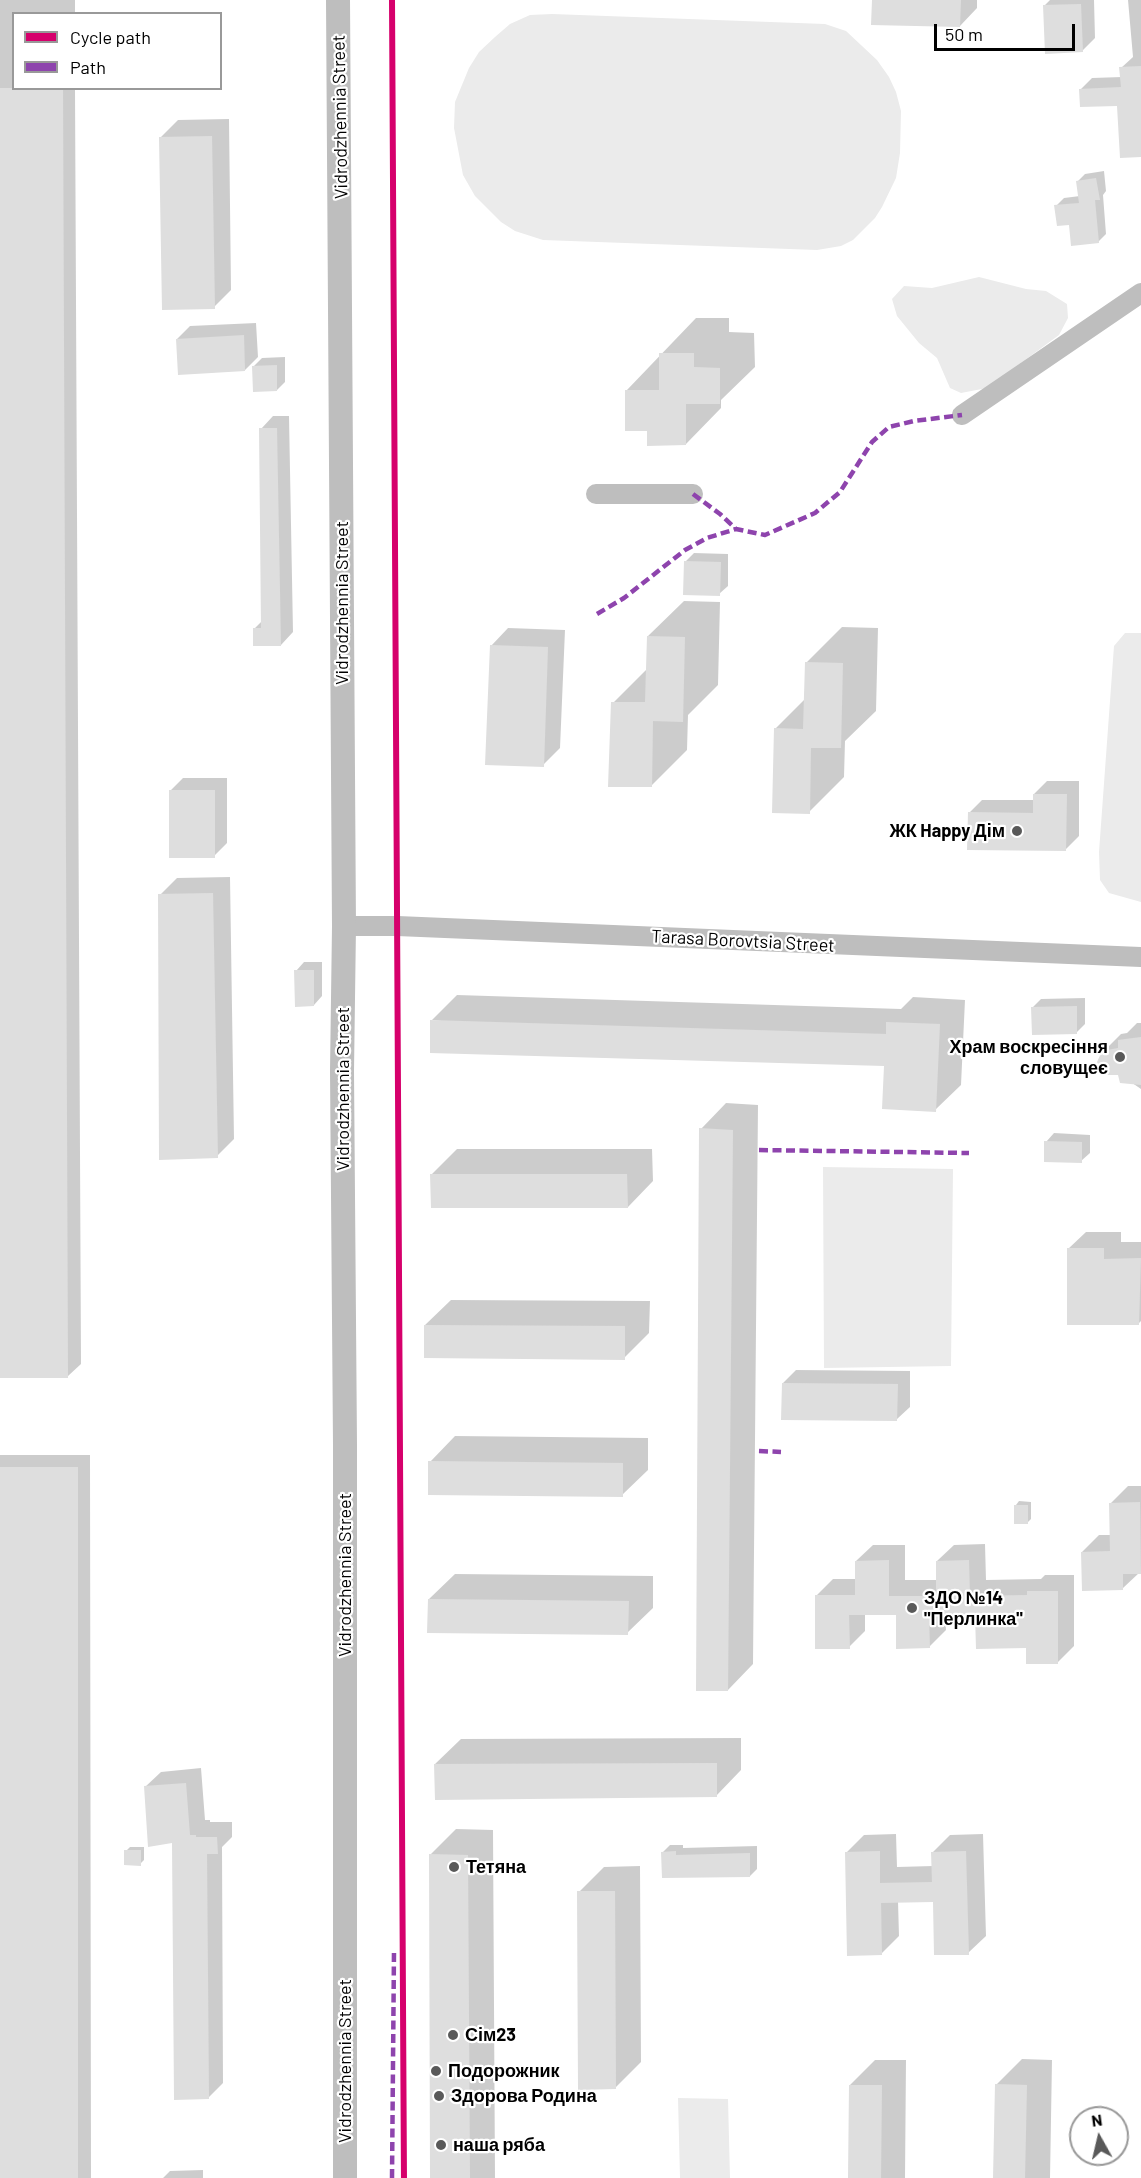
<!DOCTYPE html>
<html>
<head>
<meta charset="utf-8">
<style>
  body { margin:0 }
  #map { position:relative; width:1141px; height:2178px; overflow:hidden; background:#fff; font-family:Barlow,sans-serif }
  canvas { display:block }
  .legend { position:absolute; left:12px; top:12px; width:210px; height:78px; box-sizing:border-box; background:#fff; border:2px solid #999; margin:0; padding:8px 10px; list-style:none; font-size:18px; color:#000 }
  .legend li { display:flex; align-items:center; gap:12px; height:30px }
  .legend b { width:30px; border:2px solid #999 }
  .north { position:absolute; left:1069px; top:2106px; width:60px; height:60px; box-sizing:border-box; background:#fff; border:2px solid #999; border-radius:50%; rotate:352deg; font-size:16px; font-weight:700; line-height:24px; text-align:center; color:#000 }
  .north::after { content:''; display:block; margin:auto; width:21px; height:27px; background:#595959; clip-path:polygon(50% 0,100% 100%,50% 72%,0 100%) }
  .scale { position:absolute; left:934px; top:24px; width:141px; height:27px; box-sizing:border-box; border:3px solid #000; border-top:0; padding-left:8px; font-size:18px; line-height:21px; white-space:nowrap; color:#000; -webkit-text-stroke:4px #fff; paint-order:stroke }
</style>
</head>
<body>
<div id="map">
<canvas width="1141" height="2178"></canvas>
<ul class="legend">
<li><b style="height:8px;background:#d6006c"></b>Cycle path</li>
<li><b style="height:8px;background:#8e44ad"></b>Path</li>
</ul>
<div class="north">N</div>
<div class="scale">50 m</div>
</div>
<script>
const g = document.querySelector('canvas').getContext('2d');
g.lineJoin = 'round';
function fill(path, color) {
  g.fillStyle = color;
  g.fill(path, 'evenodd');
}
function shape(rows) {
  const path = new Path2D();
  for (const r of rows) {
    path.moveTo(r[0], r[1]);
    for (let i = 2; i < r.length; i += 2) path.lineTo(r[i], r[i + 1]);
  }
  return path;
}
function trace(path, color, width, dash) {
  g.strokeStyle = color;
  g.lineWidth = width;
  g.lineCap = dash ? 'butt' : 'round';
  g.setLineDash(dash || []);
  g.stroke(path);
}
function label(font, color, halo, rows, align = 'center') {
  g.font = font + ' Barlow,sans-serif';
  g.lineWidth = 4.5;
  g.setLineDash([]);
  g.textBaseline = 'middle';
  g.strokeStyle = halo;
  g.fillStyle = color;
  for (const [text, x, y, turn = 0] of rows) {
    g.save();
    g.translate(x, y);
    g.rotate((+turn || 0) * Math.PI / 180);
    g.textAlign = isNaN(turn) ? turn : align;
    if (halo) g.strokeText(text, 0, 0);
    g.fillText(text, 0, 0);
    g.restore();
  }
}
const green = shape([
  [552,14,825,24,846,31,877,60,889,77,896,92,901,111,900,153,896,178,882,207,875,218,853,240,841,246,817,250,543,240,515,231,501,222,475,196,463,175,454,128,455,102,469,68,479,52,495,37,510,24,530,15],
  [979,277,1026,289,1046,291,1067,304,1068,318,1059,335,987,388,961,393,950,388,937,358,919,343,897,316,892,299,904,286,932,288],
  [1125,633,1141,633,1141,902,1109,893,1100,880,1099,852,1114,646],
  [823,1167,953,1169,951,1366,824,1368],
  [678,2098,728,2099,730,2178,680,2178]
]);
const shadow = shape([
  [0,0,75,0,75,14,14,14,14,88,75,88,81,1364,68,1376,0,1377],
  [873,0,977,0,977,8,960,26],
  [1050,0,1094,0,1095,38,1082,51,1044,6],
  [1128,0,1141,0,1141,156,1119,104,1081,89,1092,78,1122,77,1121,68,1133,57],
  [229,119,231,290,214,307,161,137,178,120],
  [1104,171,1106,191,1103,195,1106,234,1098,242,1070,223,1056,206,1064,198,1080,196,1078,181,1085,174],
  [696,318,729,318,729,332,754,333,755,367,721,400,721,408,686,444,648,430,626,391],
  [256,323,258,357,245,370,177,339,190,326],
  [285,357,285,382,277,390,254,366,262,358],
  [273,416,289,416,293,632,281,645,254,629,263,620,261,429],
  [694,553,728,554,728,586,719,594,685,562],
  [684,601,720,602,718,685,688,715,687,750,651,786,613,703,648,668,648,636],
  [842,627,878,628,876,711,845,741,844,777,809,812,775,729,805,699,806,663],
  [508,628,565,630,560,748,543,765,491,646],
  [183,778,227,778,227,843,214,856,170,791],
  [1047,781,1079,781,1079,836,1066,849,969,813,982,800,1034,800,1034,794],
  [230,877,234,1139,217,1156,160,895,177,878],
  [304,962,322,962,322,996,314,1005,296,971],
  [457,995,901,1009,913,997,965,1000,961,1085,935,1110,886,1065,432,1020],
  [1085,998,1085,1024,1077,1032,1033,1007,1041,999],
  [1137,1023,1141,1023,1141,1089,1119,1074,1103,1052,1121,1034,1127,1033],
  [726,1103,758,1105,753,1664,728,1690,701,1129],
  [1054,1133,1090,1135,1090,1153,1081,1161,1046,1142],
  [457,1149,652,1149,653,1181,628,1207,432,1174],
  [1086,1232,1121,1232,1121,1242,1141,1242,1141,1321,1139,1323,1068,1249],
  [451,1300,650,1301,649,1333,624,1358,425,1325],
  [796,1370,910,1371,910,1407,897,1419,783,1383],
  [455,1436,648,1438,648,1470,622,1495,430,1462],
  [0,1455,90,1455,91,2178,0,2178],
  [1128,1486,1141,1486,1141,1572,1139,1573,1123,1588,1082,1552,1099,1535,1111,1535,1111,1503],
  [1019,1501,1031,1502,1031,1519,1027,1523,1016,1505],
  [985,1544,986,1580,1041,1579,1045,1575,1074,1575,1074,1646,1057,1663,1028,1646,977,1613,945,1613,946,1630,929,1647,897,1613,865,1613,865,1631,849,1647,816,1596,833,1579,857,1579,856,1561,873,1545,905,1545,905,1580,937,1580,937,1561,954,1545],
  [455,1574,653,1576,653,1608,627,1633,429,1599],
  [741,1738,741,1770,716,1796,435,1764,461,1739],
  [201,1768,205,1820,210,1820,210,1822,232,1822,232,1837,222,1847,223,2083,208,2098,173,1841,145,1787,161,1772],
  [456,1829,493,1830,495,2178,431,2178,431,1854],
  [896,1834,897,1867,933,1866,933,1852,950,1835,983,1834,986,1936,968,1953,934,1901,898,1901,899,1936,882,1953,846,1853,864,1835],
  [670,1845,683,1845,683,1848,757,1846,757,1869,750,1876,662,1853],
  [130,1847,144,1847,144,1860,140,1864,126,1851],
  [640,1866,641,2062,615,2088,579,1892,604,1867],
  [1022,2059,1052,2060,1050,2178,994,2178,996,2085],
  [875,2060,906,2060,905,2178,849,2178,850,2085],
  [203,2170,203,2178,163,2178,170,2171]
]);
const building = shape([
  [872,0,961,0,960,27,871,25],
  [1081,4,1083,52,1045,54,1043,5],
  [1141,66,1141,157,1120,158,1117,106,1080,107,1079,89,1121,87,1119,67],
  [0,88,63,88,68,1378,0,1378],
  [212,136,215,309,162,310,159,137],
  [1096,178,1100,200,1095,200,1099,243,1071,246,1069,225,1057,226,1054,205,1079,203,1076,181],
  [244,335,245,371,178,375,176,339],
  [659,353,694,353,694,367,720,368,720,404,686,404,686,445,647,446,647,431,625,431,625,390,659,390],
  [277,365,277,391,253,392,252,366],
  [259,428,277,428,281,646,253,646,253,628,261,628],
  [684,561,721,562,720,596,683,595],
  [647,636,685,637,683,722,653,721,652,787,608,787,611,702,645,702],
  [490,645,548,647,544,767,485,765],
  [805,662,843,663,841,748,811,748,810,814,772,813,774,728,803,729],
  [169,790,215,790,215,858,169,858],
  [1033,794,1067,794,1066,851,967,850,968,812,1033,813],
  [213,893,218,1158,159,1160,158,894],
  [294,970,314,970,314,1006,295,1007],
  [1077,1006,1077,1034,1032,1035,1031,1007],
  [430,1020,886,1034,886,1022,940,1024,936,1112,882,1109,884,1066,430,1053],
  [1141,1037,1141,1085,1120,1083,1118,1075,1103,1075,1097,1062,1102,1051,1118,1048,1118,1040],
  [699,1128,733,1130,728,1691,696,1691],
  [1044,1141,1082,1142,1082,1163,1044,1162],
  [430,1174,627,1174,628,1208,431,1208],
  [1067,1248,1104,1248,1104,1259,1141,1258,1139,1325,1067,1325],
  [424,1325,625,1326,625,1360,424,1358],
  [782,1383,898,1384,897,1421,781,1420],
  [428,1461,623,1463,623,1497,428,1495],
  [0,1467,78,1467,78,2178,0,2178],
  [1140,1502,1141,1574,1123,1574,1123,1590,1082,1591,1081,1552,1110,1551,1109,1503],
  [1014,1505,1028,1505,1028,1524,1014,1524],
  [889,1560,889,1596,936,1596,936,1561,969,1560,970,1596,1027,1595,1027,1591,1058,1591,1058,1664,1026,1664,1026,1648,976,1649,975,1614,929,1615,930,1648,896,1649,896,1615,849,1615,850,1649,815,1649,815,1595,855,1595,855,1561],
  [428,1599,629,1601,628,1635,427,1633],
  [717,1763,717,1797,435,1800,434,1764],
  [186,1783,190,1835,196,1835,196,1837,217,1837,218,1854,207,1854,209,2099,174,2100,172,1843,148,1847,144,1786],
  [124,1850,141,1850,141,1866,124,1865],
  [676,1851,676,1855,750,1853,750,1877,662,1878,661,1852],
  [880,1851,880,1883,932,1882,931,1852,966,1851,969,1955,934,1955,933,1902,881,1903,882,1955,847,1956,845,1852],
  [429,1854,468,1855,470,2178,430,2178],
  [577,1891,615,1891,616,2089,578,2090],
  [995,2084,1027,2085,1025,2178,993,2178],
  [849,2085,882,2085,881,2178,848,2178]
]);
const minor = shape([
  [962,415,1141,293],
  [596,494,693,494],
  [344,926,397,926,1141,957]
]);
const tertiary = shape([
  [338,0,344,926,342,1071,345,1445,345,2178]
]);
const quiet = shape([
  [693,494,720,514,736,529,765,535,815,513,840,492,872,442,889,427,914,421,962,415],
  [597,614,624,598,685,550,707,538,736,529],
  [759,1150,969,1153],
  [759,1451,781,1452],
  [392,2178,394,1950]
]);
const cycleway = shape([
  [392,0,404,2178]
]);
const markers = [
  [1017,831,6,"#595959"],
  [1120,1057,6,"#595959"],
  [912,1608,6,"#595959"],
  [454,1867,6,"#595959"],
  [453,2035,6,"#595959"],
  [436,2071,6,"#595959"],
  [439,2096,6,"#595959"],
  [441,2145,6,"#595959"]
];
const streetNames = [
  ["Vidrodzhennia Street",340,117,-91],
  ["Vidrodzhennia Street",342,603,-90],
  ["Tarasa Borovtsia Street",743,941,3],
  ["Vidrodzhennia Street",343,1089,-90],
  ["Vidrodzhennia Street",345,1575,-90],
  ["Vidrodzhennia Street",345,2061,-90]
];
const poiNames = [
  ["ЖК Happy Дім",1005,831,"right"],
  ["Храм воскресіння",1108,1047,"right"],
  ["словущеє",1108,1068,"right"],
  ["ЗДО №14",924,1598],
  ["\"Перлинка\"",924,1619],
  ["Тетяна",466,1867],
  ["Сім23",465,2035],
  ["Подорожник",448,2071],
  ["Здорова Родина",451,2096],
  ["наша ряба",453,2145]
];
fill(green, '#ebebeb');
fill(shadow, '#0003');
fill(building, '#dedede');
trace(minor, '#bebebe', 20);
trace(tertiary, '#bebebe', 24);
trace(quiet, '#8e44ad', 4.5, [9, 4.5]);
trace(cycleway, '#d6006c', 6);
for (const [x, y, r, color] of markers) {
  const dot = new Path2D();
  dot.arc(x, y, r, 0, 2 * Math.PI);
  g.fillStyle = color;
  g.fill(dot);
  trace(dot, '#fff', 2);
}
label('18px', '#000', '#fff', streetNames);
label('bold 18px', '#000', '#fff', poiNames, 'left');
</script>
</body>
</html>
